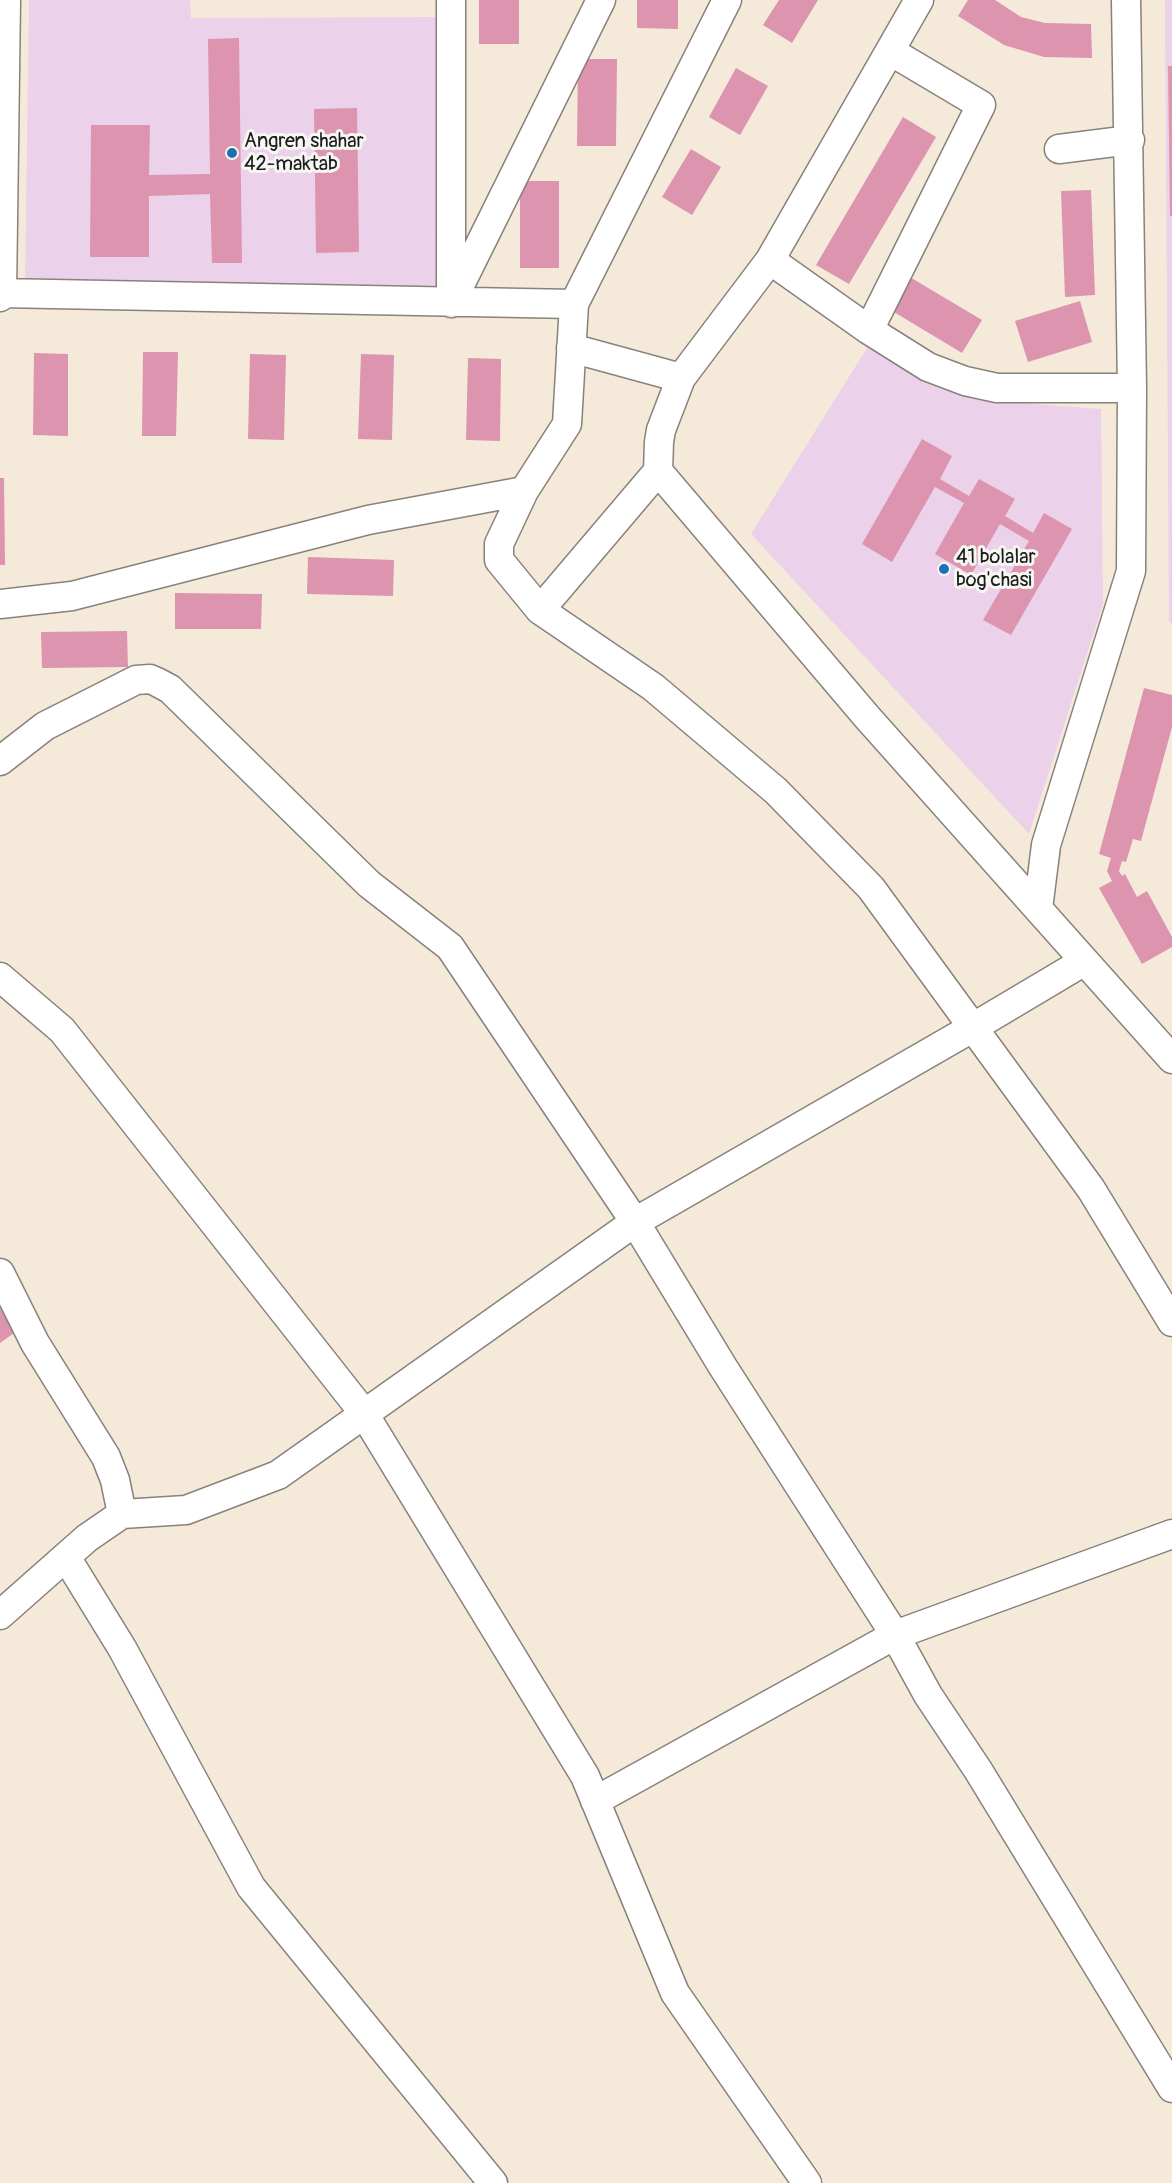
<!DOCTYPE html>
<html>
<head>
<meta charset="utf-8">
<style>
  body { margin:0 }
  canvas { display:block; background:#f5e9da }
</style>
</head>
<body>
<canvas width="1172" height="2183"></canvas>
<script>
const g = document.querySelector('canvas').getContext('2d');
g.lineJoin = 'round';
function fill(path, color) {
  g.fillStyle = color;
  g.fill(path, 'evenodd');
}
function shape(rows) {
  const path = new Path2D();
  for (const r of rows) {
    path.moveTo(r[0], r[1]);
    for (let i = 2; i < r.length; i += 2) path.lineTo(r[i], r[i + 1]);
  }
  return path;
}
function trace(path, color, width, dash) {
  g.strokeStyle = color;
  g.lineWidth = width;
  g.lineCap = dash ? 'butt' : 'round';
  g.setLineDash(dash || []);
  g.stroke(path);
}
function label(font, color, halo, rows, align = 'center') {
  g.font = font + ' Pangolin,sans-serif';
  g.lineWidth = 6;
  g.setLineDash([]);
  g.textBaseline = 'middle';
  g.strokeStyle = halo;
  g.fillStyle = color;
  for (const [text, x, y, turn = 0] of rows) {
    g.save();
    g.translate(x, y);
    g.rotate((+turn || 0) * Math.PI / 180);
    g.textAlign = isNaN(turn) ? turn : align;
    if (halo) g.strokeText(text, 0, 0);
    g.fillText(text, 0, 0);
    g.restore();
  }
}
const built = shape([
  [29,0,190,0,191,18,439,17,436,291,25,287],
  [1165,0,1172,0,1172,624,1169,622],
  [867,348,982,400,1101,409,1103,604,1029,834,751,534]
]);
const building = shape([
  [479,0,519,0,519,44,479,44],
  [637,0,678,0,678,29,637,28],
  [779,0,818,0,792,43,763,25],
  [968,0,995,0,1021,17,1045,23,1091,24,1092,58,1044,57,1004,45,958,16],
  [239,38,242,263,212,263,210,194,149,196,149,257,90,257,91,125,150,125,149,175,210,174,208,39],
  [578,59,617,59,616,146,577,146],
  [1168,66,1172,66,1172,216,1170,216],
  [736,68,768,86,740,135,709,117],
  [357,108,359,252,316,253,314,109],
  [903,117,936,137,849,284,816,265],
  [691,149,721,167,692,215,662,197],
  [520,181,559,181,559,268,520,268],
  [1091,190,1095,295,1065,297,1061,191],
  [908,276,982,320,962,353,889,309],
  [1080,301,1092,342,1028,362,1015,321],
  [143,352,178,352,176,436,142,436],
  [34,353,68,354,68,436,33,435],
  [250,354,286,355,284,440,248,439],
  [361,354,394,355,392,440,358,439],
  [468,358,501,359,500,441,466,440],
  [922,439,952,456,940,479,969,496,979,479,1015,499,1005,516,1033,533,1044,513,1072,529,1011,635,983,620,1029,541,1000,524,971,575,935,554,964,503,935,487,892,562,862,544],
  [0,478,4,478,5,565,0,565],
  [308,557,394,560,393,596,307,594],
  [175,593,262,594,261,629,175,629],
  [127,631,128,667,42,668,41,632],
  [1144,688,1172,695,1172,727,1141,841,1133,839,1126,862,1122,861,1119,871,1122,876,1125,874,1137,897,1147,891,1172,937,1172,947,1142,964,1099,888,1112,881,1107,871,1111,858,1099,854],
  [0,1308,17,1331,0,1343]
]);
const minor = shape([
  [727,0,574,304,567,424,524,491,499,544,499,560,540,610,653,687,776,791,871,888,1091,1189,1172,1322],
  [1059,149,1130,140],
  [770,260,869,330,928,367,965,381,997,388,1132,388],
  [0,293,574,304],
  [0,297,2,294,6,0],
  [451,298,451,0],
  [451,303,601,0],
  [869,330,981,105,890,51],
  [571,348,681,378],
  [658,471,867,717,1172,1059],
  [0,604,72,596,368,520,524,491],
  [540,610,658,471,659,442,661,430,681,378,770,260,919,0],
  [0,761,45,726,136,680,150,679,157,682,170,689,369,884,450,947,635,1222,723,1367,895,1635,928,1695,978,1770,1172,2088],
  [1038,909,1046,845,1131,571,1132,388,1126,0],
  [0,977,62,1030,363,1412,585,1776,675,1993,807,2183],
  [0,1273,35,1343,106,1457,115,1480,122,1514],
  [66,1557,122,1648,251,1887,493,2183],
  [0,1615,87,1538,122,1514,186,1510,278,1475,635,1222,972,1028,1083,962],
  [595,1801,895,1635,1172,1534]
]);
const markers = [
  [232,153,6,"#1f6fb2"],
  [944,569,6,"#1f6fb2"]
];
const poiNames = [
  ["Angren shahar",244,142],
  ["42-maktab",244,165],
  ["41 bolalar",956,558],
  ["bog'chasi",956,581]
];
fill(built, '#ecd1ea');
fill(building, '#dc94af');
trace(minor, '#88827b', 31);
trace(minor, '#fff', 28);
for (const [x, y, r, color] of markers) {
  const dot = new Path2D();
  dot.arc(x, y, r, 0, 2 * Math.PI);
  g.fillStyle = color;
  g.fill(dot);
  trace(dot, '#f6f6f2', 2);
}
label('20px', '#1c1c1c', '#f6f6f2', poiNames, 'left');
</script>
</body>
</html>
